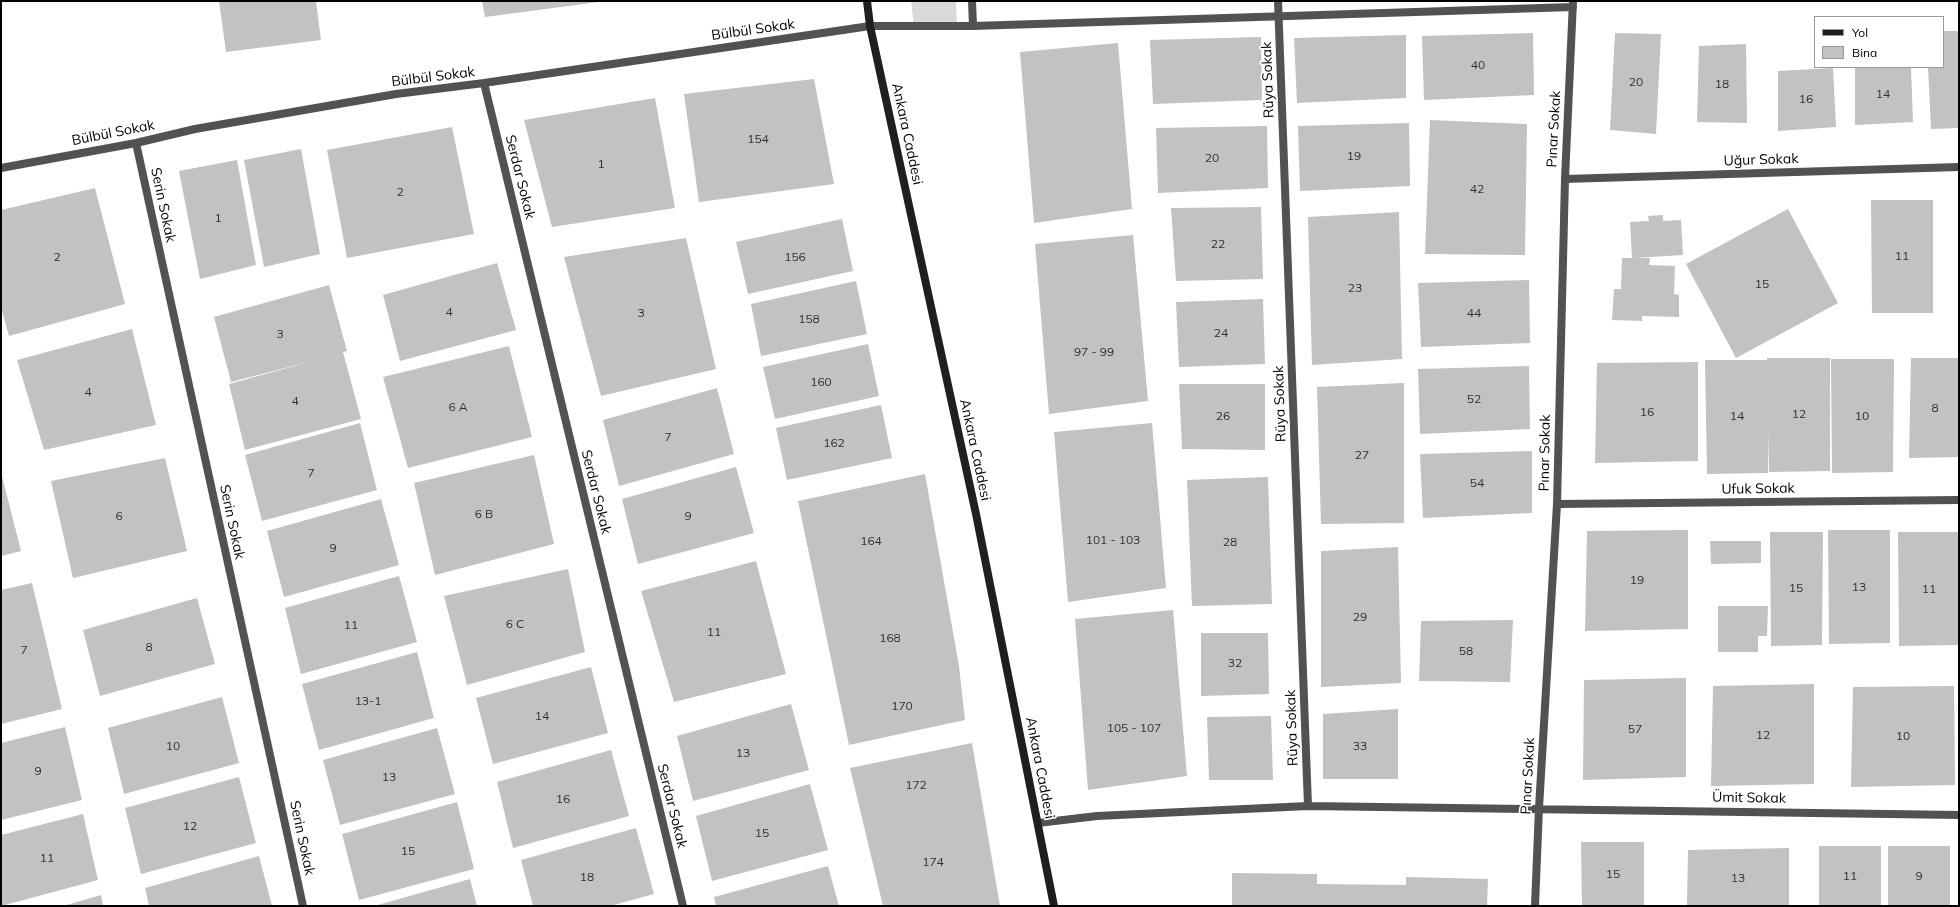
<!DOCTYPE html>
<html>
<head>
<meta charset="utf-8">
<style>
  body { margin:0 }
  #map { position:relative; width:1960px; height:907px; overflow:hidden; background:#fff; font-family:Mulish,sans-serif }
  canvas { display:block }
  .frame { position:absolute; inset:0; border:2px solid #000; pointer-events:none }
  .legend { position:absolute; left:1814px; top:16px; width:130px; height:52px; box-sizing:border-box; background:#fff; border:1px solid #999; margin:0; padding:5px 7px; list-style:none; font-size:12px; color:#000 }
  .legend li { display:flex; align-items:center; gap:8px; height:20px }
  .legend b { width:20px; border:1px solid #999 }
</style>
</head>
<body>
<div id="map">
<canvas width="1960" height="907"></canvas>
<div class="frame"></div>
<ul class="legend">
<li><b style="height:5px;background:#1f1f1f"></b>Yol</li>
<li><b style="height:11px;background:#c2c2c2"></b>Bina</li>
</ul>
</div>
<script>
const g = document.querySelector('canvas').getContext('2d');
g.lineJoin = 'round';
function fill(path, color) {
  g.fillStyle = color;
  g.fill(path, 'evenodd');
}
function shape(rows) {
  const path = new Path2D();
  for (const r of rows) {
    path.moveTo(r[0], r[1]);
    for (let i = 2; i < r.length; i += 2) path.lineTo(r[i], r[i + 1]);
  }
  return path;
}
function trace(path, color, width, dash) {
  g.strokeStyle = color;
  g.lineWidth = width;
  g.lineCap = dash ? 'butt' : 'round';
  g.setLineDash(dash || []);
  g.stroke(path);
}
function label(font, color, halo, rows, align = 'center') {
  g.font = font + ' Mulish,sans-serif';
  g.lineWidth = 3.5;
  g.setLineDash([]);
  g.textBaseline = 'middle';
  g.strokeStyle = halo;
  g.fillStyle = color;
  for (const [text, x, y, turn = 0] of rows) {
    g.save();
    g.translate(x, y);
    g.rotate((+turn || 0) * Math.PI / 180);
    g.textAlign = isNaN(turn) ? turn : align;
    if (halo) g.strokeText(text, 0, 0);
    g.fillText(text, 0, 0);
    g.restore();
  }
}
const green = shape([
  [911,1,956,1,957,25,914,26]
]);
const building = shape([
  [219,1,316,1,321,40,226,52],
  [482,1,599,1,599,2,485,17],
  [1943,31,1959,31,1959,128,1931,129,1928,67,1943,67],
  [1533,33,1534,95,1424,100,1422,36],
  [1615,33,1661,34,1656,134,1610,130],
  [1406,35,1406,98,1297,103,1294,38],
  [1261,37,1262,100,1153,104,1150,40],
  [1118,43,1132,209,1034,223,1020,52],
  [1746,44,1747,123,1697,122,1699,46],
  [1855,67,1911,67,1913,122,1855,125],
  [1833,68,1836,127,1778,131,1778,71],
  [814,79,834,184,699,202,684,94],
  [655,98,675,208,552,227,524,120],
  [1430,120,1527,124,1525,255,1425,254],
  [1409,123,1410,186,1300,191,1298,126],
  [1267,126,1268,188,1158,193,1156,128],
  [452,127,474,234,347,258,327,150],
  [301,149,320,254,264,267,244,160],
  [237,160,256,265,200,279,179,171],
  [95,188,125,304,9,336,1,307,1,210],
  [1871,200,1933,200,1933,313,1872,313],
  [1261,207,1263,279,1176,281,1171,208],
  [1788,209,1838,303,1736,358,1686,264],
  [1399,212,1402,359,1312,365,1308,217],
  [1663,215,1663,221,1681,220,1683,255,1633,258,1650,258,1649,265,1675,266,1674,294,1679,295,1679,317,1642,316,1642,321,1612,320,1614,289,1621,289,1622,258,1632,258,1630,222,1649,221,1648,216],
  [842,219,853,271,748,294,736,242],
  [1133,235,1148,401,1049,414,1035,244],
  [686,238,716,369,601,396,564,257],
  [497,263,516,330,400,361,383,295],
  [1529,280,1530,343,1421,347,1418,283],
  [856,281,867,334,761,356,751,304],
  [329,285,347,351,343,352,361,419,245,450,229,384,316,360,231,382,214,317],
  [1263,299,1265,364,1179,367,1176,302],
  [132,329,156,425,44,450,17,360],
  [868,344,879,396,775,419,763,367],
  [509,346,532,437,408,468,383,377],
  [1767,358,1830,358,1830,471,1769,472,1768,431,1768,473,1707,474,1705,360,1767,360],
  [1911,358,1959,358,1959,457,1909,458],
  [1831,359,1894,359,1893,472,1832,473],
  [1698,362,1698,461,1595,463,1597,363],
  [1529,366,1530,429,1420,434,1418,369],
  [1404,383,1404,523,1321,524,1317,387],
  [1179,384,1265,384,1265,450,1182,449],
  [717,388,734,454,619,486,603,420],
  [881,405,892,458,787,480,776,428],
  [360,423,377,490,262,521,245,455],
  [1152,423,1166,588,1068,602,1054,432],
  [1532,451,1532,513,1423,518,1420,454],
  [534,455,554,544,435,575,414,483],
  [165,458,187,551,73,578,51,481],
  [736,467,754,533,638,564,622,499],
  [1,472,21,551,1,556],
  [925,474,959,666,965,720,849,745,798,501],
  [1268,477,1272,604,1192,606,1187,480],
  [381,499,399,565,284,597,267,531],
  [1688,530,1688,629,1585,631,1587,531],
  [1828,530,1890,530,1890,643,1829,644],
  [1770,532,1823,532,1822,645,1771,646],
  [1898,532,1959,532,1959,645,1899,646],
  [1710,541,1761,541,1761,563,1711,564],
  [1398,547,1401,683,1321,687,1321,551],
  [756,561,786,674,674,702,641,591],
  [568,569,585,652,467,685,444,596],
  [399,576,417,642,301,674,285,608],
  [32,583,62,709,1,724,1,590],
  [197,598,215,664,100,696,83,630],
  [1718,606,1768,606,1767,636,1758,636,1758,652,1718,652],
  [1173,610,1187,776,1088,790,1075,619],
  [1513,620,1510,682,1419,681,1421,621],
  [1201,633,1268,633,1269,694,1201,696],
  [417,652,434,718,319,750,302,684],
  [591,667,608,733,493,764,476,698],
  [1686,678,1686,777,1583,780,1584,680],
  [1814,684,1814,784,1711,786,1713,686],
  [1954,686,1955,785,1851,787,1853,687],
  [222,697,239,763,124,794,108,728],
  [791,704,809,770,693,801,677,736],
  [1398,709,1398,779,1323,779,1323,714],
  [1271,716,1273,780,1209,780,1207,717],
  [65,727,82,800,1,820,1,743],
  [437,728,455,794,340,825,323,760],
  [972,743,1000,906,883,906,850,768],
  [611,750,629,816,513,848,497,782],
  [239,777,256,843,141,874,125,808],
  [810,784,828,850,712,881,696,816],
  [457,802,474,869,359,900,342,834],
  [83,814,98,880,1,906,1,835],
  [636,828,654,894,610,906,533,906,521,860],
  [1581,842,1644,842,1644,906,1582,906],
  [1819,846,1881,846,1881,906,1819,906],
  [1888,846,1950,846,1950,906,1888,906],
  [1789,848,1789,906,1687,906,1688,850],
  [259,856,272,906,149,906,145,888],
  [828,866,839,906,716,906,714,897],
  [1232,873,1317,874,1317,884,1406,885,1406,877,1488,879,1487,906,1232,906],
  [470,879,477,906,374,906],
  [101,895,103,906,63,906]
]);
const street = shape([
  [972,1,973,26],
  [1278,1,1308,806],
  [484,83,683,906],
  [136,143,303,906],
  [1,168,136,143,195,129,396,94,484,83,870,26,973,26,1573,7],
  [1565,179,1959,167],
  [1557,504,1959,500],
  [1038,823,1097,816,1308,806,1959,815],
  [1535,906,1539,808,1557,504,1565,179,1573,1]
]);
const secondary = shape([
  [867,1,870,26,976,514,1054,906]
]);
const numberNames = [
  ["40",1478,65],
  ["20",1636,82],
  ["18",1722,84],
  ["14",1883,94],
  ["16",1806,99],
  ["154",758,139],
  ["19",1354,156],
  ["20",1212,158],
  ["1",601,164],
  ["42",1477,189],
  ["2",400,192],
  ["1",218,218],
  ["22",1218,244],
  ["11",1902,256],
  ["2",57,257],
  ["156",795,257],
  ["15",1762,284],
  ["23",1355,288],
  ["4",449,312],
  ["3",641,313],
  ["44",1474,313],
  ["158",809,319],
  ["24",1221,333],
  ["3",280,334],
  ["97 - 99",1094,352],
  ["160",821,382],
  ["4",88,392],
  ["52",1474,399],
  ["4",295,401],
  ["6 A",458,407],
  ["8",1935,408],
  ["16",1647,412],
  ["12",1799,414],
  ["26",1223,416],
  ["14",1737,416],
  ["10",1862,416],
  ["7",668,437],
  ["162",834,443],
  ["27",1362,455],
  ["7",311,473],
  ["54",1477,483],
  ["6 B",484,514],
  ["6",119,516],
  ["9",688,516],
  ["101 - 103",1113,540],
  ["164",871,541],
  ["28",1230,542],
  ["9",333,548],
  ["19",1637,580],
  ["13",1859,587],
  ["15",1796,588],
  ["11",1929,589],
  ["29",1360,617],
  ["6 C",515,624],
  ["11",351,625],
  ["11",714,632],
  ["168",890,638],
  ["8",149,647],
  ["7",24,650],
  ["58",1466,651],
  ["32",1235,663],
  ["13-1",368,701],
  ["170",902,706],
  ["14",542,716],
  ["105 - 107",1134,728],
  ["57",1635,729],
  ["12",1763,735],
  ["10",1903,736],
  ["10",173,746],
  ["33",1360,746],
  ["13",743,753],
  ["9",38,771],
  ["13",389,777],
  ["172",916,785],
  ["16",563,799],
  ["12",190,826],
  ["15",762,833],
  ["15",408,851],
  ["11",47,858],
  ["174",933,862],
  ["15",1613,874],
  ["11",1850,876],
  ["9",1919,876],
  ["18",587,877],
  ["13",1738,878]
];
const streetNames = [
  ["Bülbül Sokak",753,30,-8],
  ["Bülbül Sokak",433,77,-7],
  ["Rüya Sokak",1268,80,-92],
  ["Pınar Sokak",1554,129,-87],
  ["Bülbül Sokak",113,133,-11],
  ["Ankara Caddesi",907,134,78],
  ["Uğur Sokak",1761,160,-2],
  ["Serdar Sokak",520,177,76],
  ["Serin Sokak",163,205,78],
  ["Rüya Sokak",1280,404,-92],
  ["Ankara Caddesi",975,450,78],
  ["Pınar Sokak",1545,453,-89],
  ["Ufuk Sokak",1758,489,-1],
  ["Serdar Sokak",596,492,76],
  ["Serin Sokak",232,522,78],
  ["Rüya Sokak",1292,728,-92],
  ["Ankara Caddesi",1040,768,79],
  ["Pınar Sokak",1528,776,-87],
  ["Ümit Sokak",1749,798,1],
  ["Serdar Sokak",672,806,76],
  ["Serin Sokak",302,838,78]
];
fill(green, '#d9d9d9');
fill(building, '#c2c2c2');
trace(street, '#525252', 8);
trace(secondary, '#1f1f1f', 8);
label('12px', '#303030', null, numberNames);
label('14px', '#000', '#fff', streetNames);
</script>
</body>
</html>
